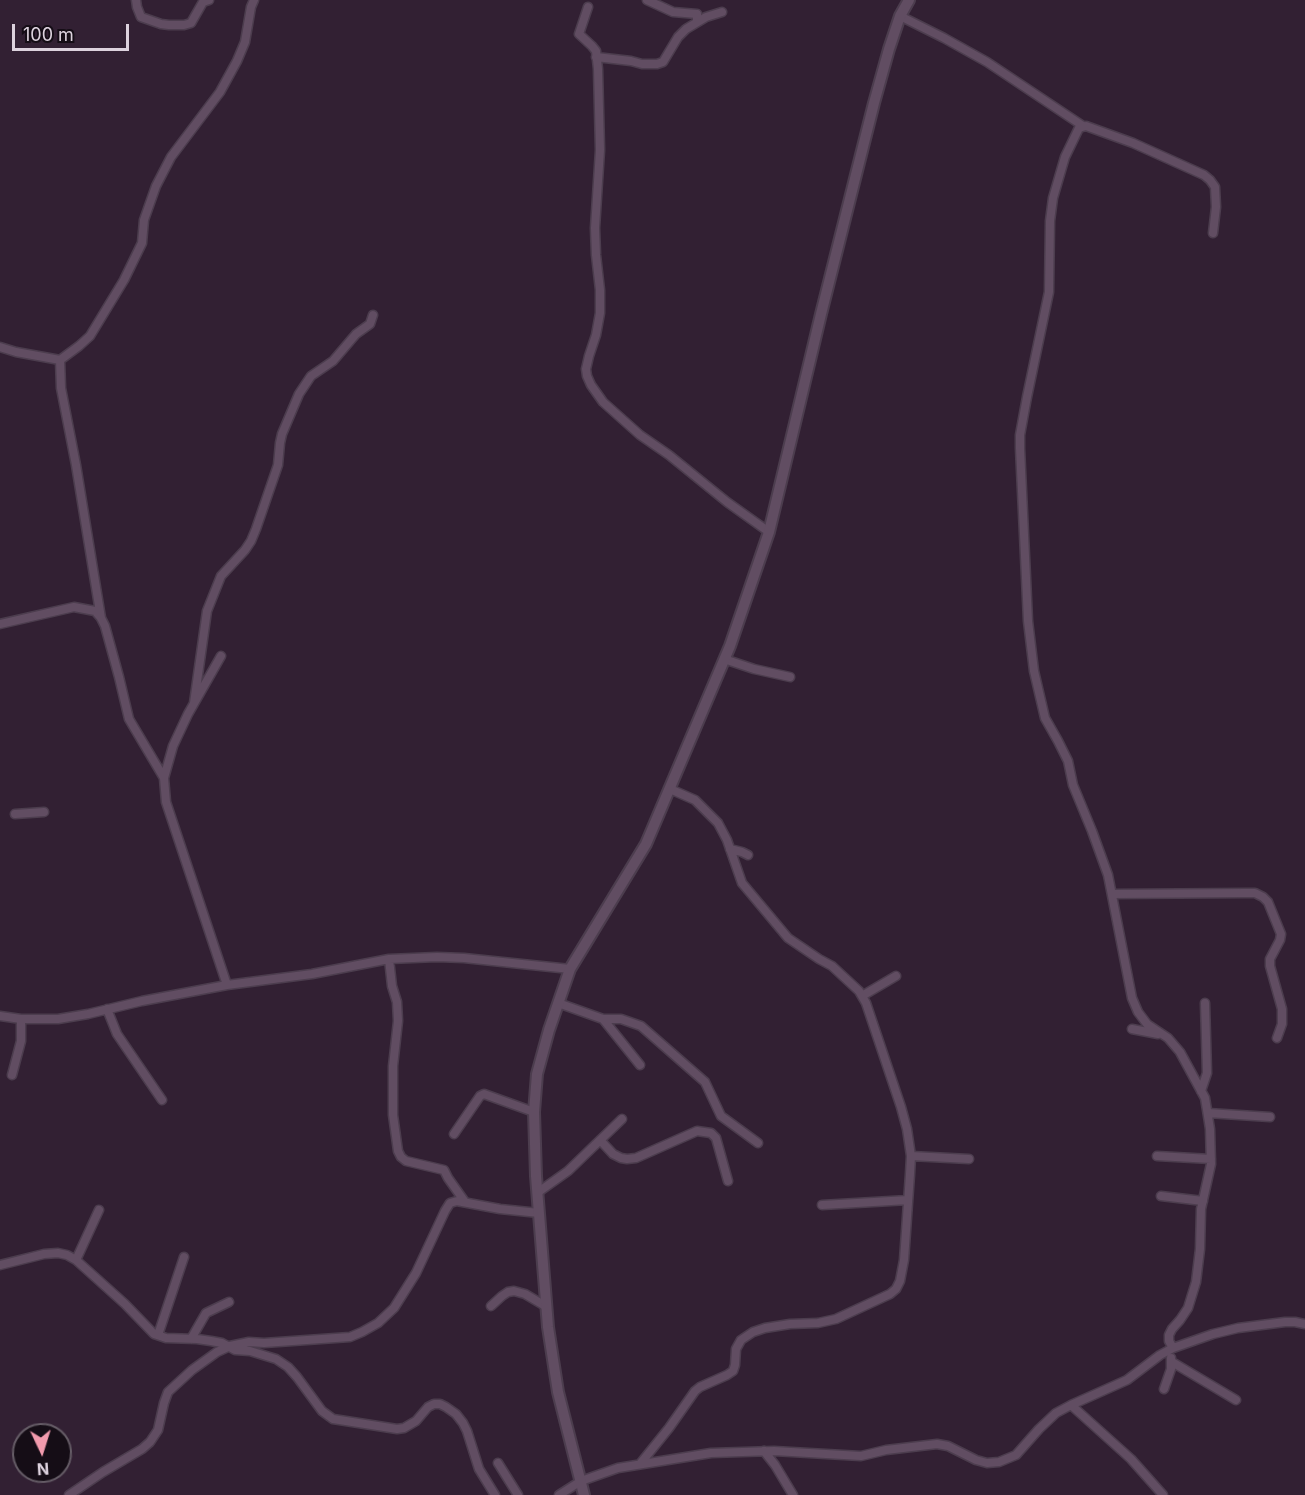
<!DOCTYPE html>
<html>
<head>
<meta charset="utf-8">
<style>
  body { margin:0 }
  #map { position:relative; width:1305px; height:1495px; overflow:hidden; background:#322033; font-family:Inter,sans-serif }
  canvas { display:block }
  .north { position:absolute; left:12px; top:1423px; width:60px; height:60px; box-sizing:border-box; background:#150d16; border:2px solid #655c66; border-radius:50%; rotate:176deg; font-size:16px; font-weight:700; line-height:24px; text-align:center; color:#ddd2de }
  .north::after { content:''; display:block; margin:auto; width:21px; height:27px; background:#f29aad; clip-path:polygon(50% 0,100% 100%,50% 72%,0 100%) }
  .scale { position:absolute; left:12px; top:24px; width:117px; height:27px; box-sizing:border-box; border:3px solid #ddd2de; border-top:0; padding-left:8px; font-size:18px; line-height:21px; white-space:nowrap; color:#ddd2de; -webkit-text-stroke:4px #150d16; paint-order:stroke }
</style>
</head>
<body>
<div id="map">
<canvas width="1305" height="1495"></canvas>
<div class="north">N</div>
<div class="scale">100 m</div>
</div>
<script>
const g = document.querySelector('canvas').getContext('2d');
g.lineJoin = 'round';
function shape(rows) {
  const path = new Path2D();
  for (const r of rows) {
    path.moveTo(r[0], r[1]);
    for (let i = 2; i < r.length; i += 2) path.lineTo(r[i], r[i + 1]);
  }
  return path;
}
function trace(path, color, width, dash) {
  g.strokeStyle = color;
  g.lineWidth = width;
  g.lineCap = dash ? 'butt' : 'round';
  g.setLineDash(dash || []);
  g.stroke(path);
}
const minor = shape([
  [136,0,137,7,141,17,161,24,169,25,184,25,191,23,203,2,209,0],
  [647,0,673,12,697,14,697,22],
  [588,7,579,34,592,46,596,51,598,69,600,150,595,228,596,255,600,290,600,313,596,335,589,356,586,369,587,376,591,385,603,402,640,435,669,455,727,502,769,532],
  [900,16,944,38,987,62,1083,126],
  [596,57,631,61,642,64,657,64,663,62,678,37,686,29,706,17,722,12],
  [0,347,16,352,60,360],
  [101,618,76,465,61,388,60,360,79,346,90,336,124,280,142,243,144,220,156,186,171,157,220,92,237,61,245,42,251,7,254,0],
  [0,624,74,607,95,611,101,618,105,626,119,677,129,719,164,778,166,802,227,985],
  [724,659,754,669,790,677],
  [194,703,207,611,221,576,245,550,251,541,256,529,278,465,280,443,282,434,299,394,311,376,333,361,356,334,370,324,373,315],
  [164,778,173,746,188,714,221,656],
  [15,814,44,812],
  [730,849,742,852,748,855],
  [1112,894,1246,893,1255,893,1263,897,1268,902,1281,934,1280,940,1270,959,1270,966,1282,1009,1282,1024,1277,1038],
  [389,959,392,986,397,1002,398,1021,393,1066,393,1115,398,1151,401,1157,406,1161,444,1170,448,1178,465,1202],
  [862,996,896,976],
  [558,1003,603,1019,621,1019,641,1026,705,1082,721,1116,758,1143],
  [107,1009,117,1034,162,1100],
  [0,1016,21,1019,58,1019,88,1014,142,1001,227,985,312,974,389,959,437,957,464,958,570,969],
  [603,1019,640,1065],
  [1132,1029,1158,1034],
  [12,1075,21,1041,21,1019],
  [1201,1091,1207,1073,1205,1003],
  [1208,1113,1270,1117],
  [454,1134,480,1096,484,1094,534,1112],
  [600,1140,613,1154,621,1158,627,1159,636,1158,697,1131,711,1133,716,1138,728,1181],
  [911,1156,969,1159],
  [1157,1156,1211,1159],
  [537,1193,568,1171,622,1119],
  [1161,1196,1203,1201],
  [822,1205,908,1200],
  [76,1260,99,1210],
  [0,1265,44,1254,58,1253,67,1255,76,1260,125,1304,154,1334,166,1338,197,1339,211,1341,222,1343,235,1350,250,1351,276,1359,288,1367,297,1377,322,1411,333,1419,397,1429,404,1428,416,1421,428,1407,434,1404,440,1404,446,1407,456,1414,463,1423,467,1431,479,1469,495,1495],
  [491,1306,502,1296,508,1292,514,1291,525,1294,547,1307],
  [158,1335,184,1257],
  [191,1339,206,1313,229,1302],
  [1173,1348,1169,1341,1169,1335,1172,1329,1180,1320,1188,1308,1196,1282,1200,1249,1201,1209,1211,1164,1210,1129,1207,1110,1205,1098,1180,1052,1168,1038,1147,1024,1138,1012,1132,998,1108,875,1092,831,1073,785,1068,761,1058,741,1045,718,1034,671,1028,621,1020,448,1020,435,1027,397,1049,292,1050,221,1053,198,1065,157,1079,128,1086,126,1133,143,1204,175,1210,180,1215,187,1216,207,1213,233],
  [1172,1362,1236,1400],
  [1164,1389,1171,1369,1171,1358],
  [1071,1405,1131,1459,1163,1495],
  [764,1451,775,1465,793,1495],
  [498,1463,518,1495],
  [640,1464,669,1428,695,1391,700,1387,727,1375,733,1371,735,1365,736,1349,741,1340,753,1332,765,1328,790,1324,818,1323,836,1319,890,1294,896,1289,900,1281,904,1260,910,1174,911,1156,907,1129,901,1107,866,1003,859,991,832,966,819,959,788,938,742,883,727,840,718,823,695,800,670,789],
  [69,1495,103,1472,142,1449,150,1442,158,1430,164,1403,168,1392,192,1370,217,1352,230,1346,249,1342,264,1343,350,1337,362,1332,378,1323,394,1308,416,1273,445,1211,450,1203,457,1201,500,1209,539,1213],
  [559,1495,581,1481,618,1468,711,1453,774,1451,861,1456,886,1450,937,1444,948,1446,976,1460,987,1463,999,1462,1016,1455,1039,1429,1056,1413,1071,1405,1127,1380,1160,1355,1173,1348,1213,1334,1238,1328,1285,1322,1295,1322,1305,1324]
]);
const tertiary = shape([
  [584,1495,558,1392,548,1327,536,1176,534,1112,537,1074,549,1030,570,969,646,844,730,646,769,532,821,314,874,103,889,49,900,16,909,0]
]);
trace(minor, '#4c3d4e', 11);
trace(tertiary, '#4c3d4e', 14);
trace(minor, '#614d62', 8);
trace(tertiary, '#614d62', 10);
</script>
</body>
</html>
